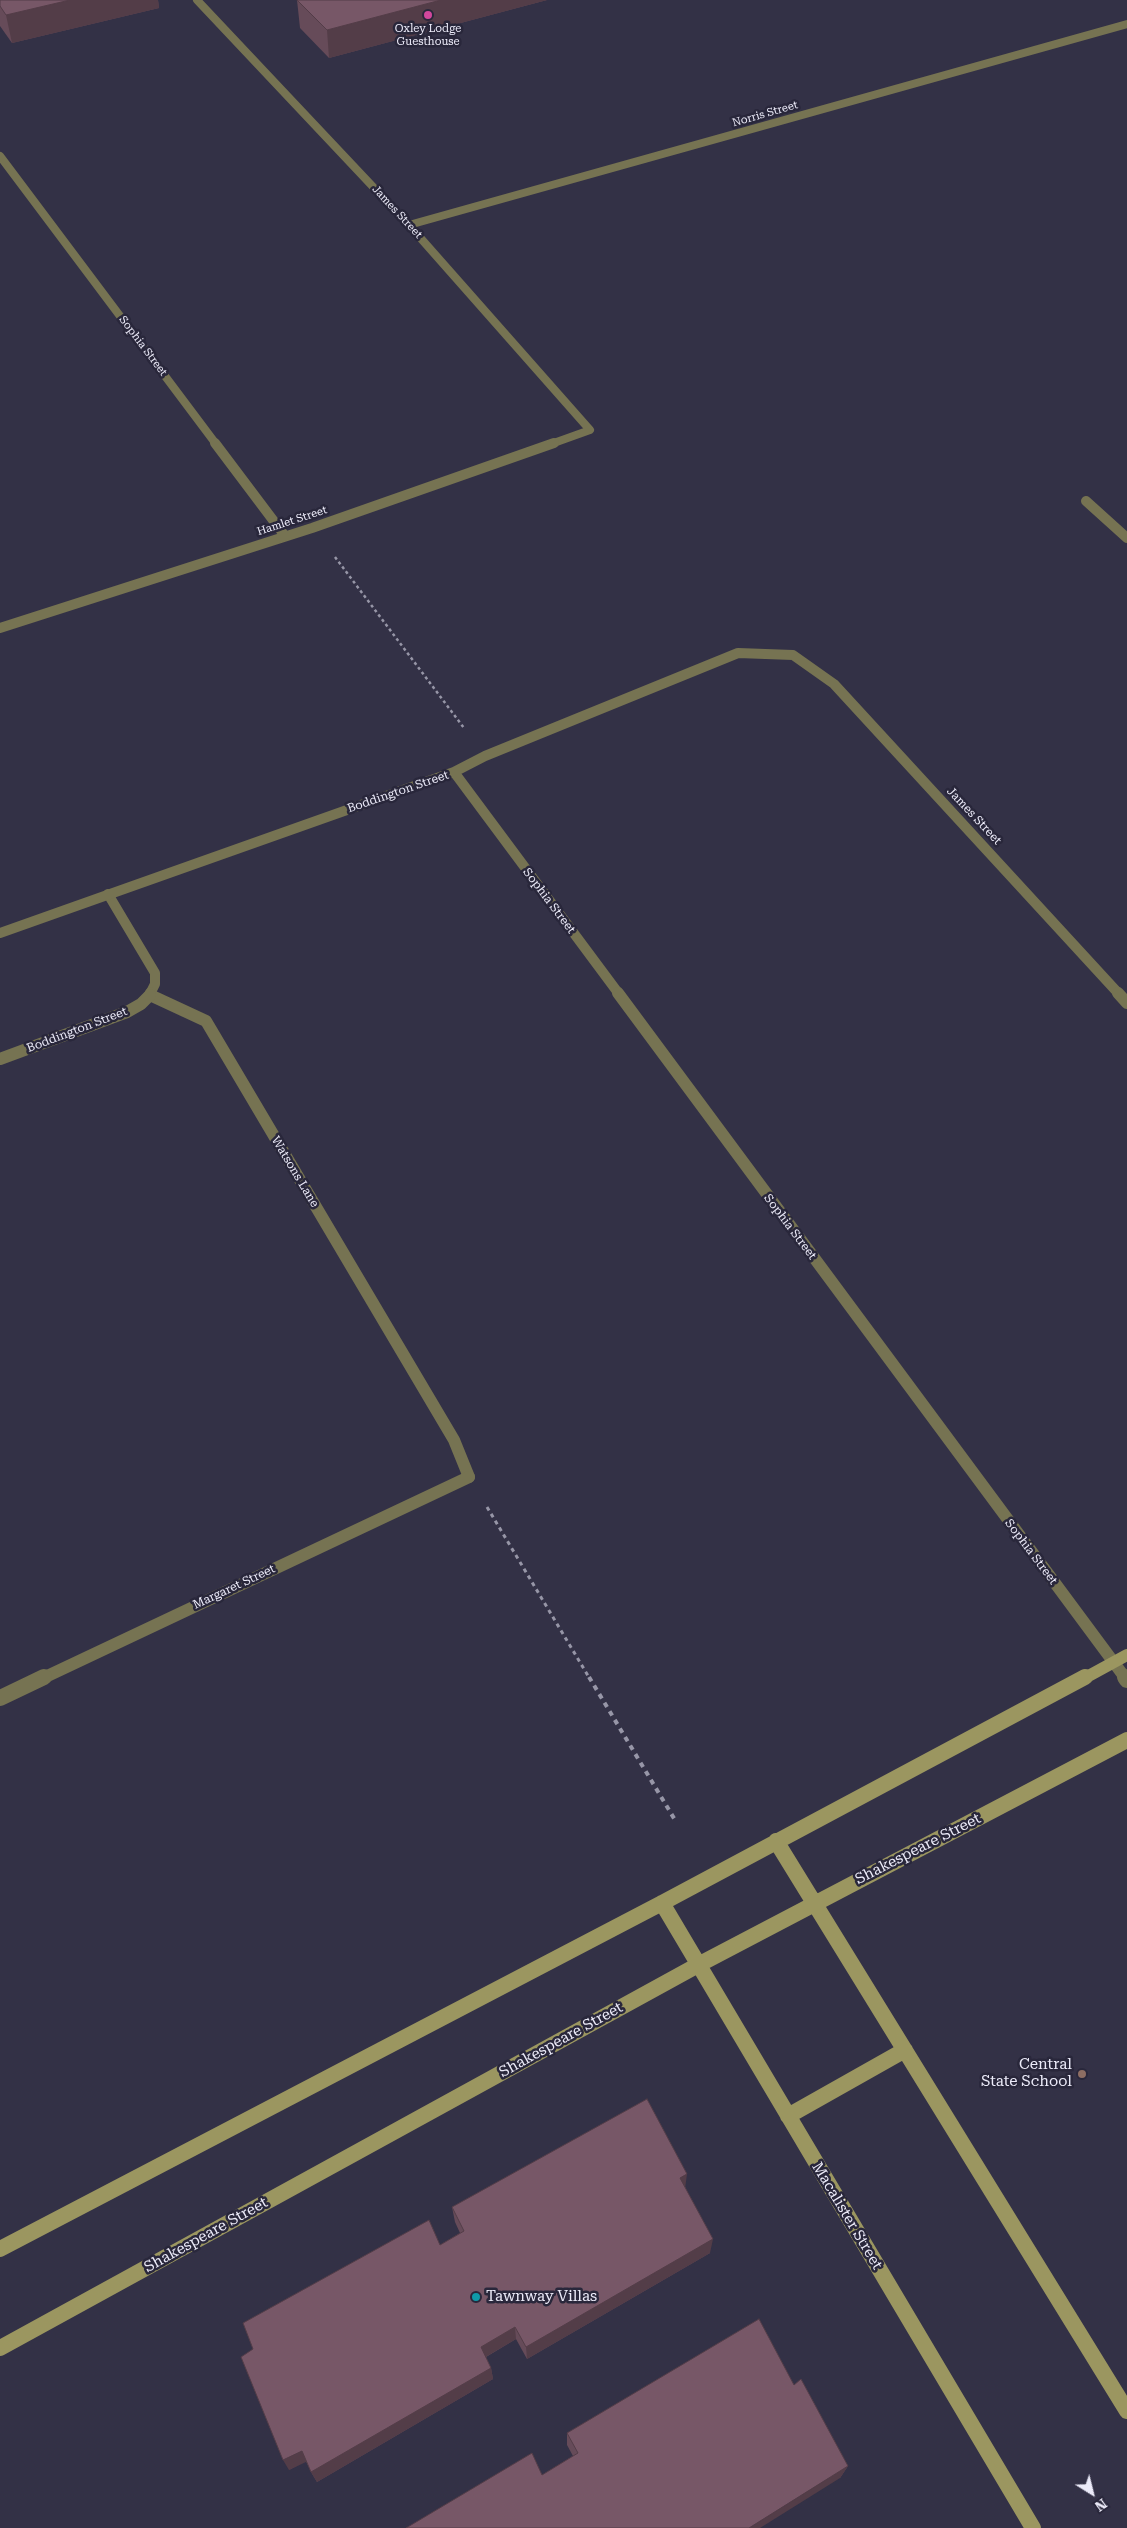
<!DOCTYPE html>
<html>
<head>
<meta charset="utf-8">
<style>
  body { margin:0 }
  #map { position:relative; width:1127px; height:2528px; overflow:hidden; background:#333146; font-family:"Roboto Serif",serif }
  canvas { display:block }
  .north { position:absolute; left:1067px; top:2468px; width:50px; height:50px; -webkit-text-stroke:4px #29273b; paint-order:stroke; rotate:144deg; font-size:14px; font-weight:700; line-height:20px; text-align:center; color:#ecebf9 }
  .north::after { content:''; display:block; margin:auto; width:18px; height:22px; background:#ecebf9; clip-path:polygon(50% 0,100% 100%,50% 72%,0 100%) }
</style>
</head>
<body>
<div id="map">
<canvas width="1127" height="2528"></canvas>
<div class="north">N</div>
</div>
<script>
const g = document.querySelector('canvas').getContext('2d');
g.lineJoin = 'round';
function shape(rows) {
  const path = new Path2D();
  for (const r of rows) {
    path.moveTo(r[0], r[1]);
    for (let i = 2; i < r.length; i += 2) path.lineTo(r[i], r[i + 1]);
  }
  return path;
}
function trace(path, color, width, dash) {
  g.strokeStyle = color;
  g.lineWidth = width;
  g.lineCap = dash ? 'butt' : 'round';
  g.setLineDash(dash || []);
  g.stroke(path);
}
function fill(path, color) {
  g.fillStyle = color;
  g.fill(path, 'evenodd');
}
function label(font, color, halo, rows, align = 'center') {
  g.font = font + ' "Roboto Serif",serif';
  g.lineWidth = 5;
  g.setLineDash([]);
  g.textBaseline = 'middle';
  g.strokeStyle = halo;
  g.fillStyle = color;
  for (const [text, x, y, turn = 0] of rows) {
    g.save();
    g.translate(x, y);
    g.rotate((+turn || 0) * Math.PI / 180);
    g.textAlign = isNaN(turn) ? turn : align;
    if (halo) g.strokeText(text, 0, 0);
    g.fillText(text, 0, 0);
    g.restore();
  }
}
const pathFar2 = shape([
  [335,557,464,728]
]);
const pathFar1 = shape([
  [487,1507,590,1679]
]);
const path = shape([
  [589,1677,675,1820]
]);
const laneFar1 = shape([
  [108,894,155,973,155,984,150,994]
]);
const lane = shape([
  [151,993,150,995,206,1021,454,1440,469,1477]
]);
const streetFar3 = shape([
  [197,0,409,225,590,430,551,444],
  [0,156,216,444],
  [409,225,1127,24]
]);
const streetFar2 = shape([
  [215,443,285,536],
  [1086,501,1127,538],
  [0,628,312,528,554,443],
  [454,772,619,994],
  [0,933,454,772,485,756,738,653,793,655,834,684,1119,994]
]);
const streetFar1 = shape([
  [618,993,1126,1679],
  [1118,993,1127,1003],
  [0,1059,127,1012,141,1004,150,995],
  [41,1679,469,1477]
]);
const street = shape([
  [1125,1677,1127,1680],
  [0,1698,44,1677]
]);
const secondaryFar1 = shape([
  [1083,1679,1127,1655]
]);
const secondary = shape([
  [776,1841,1127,2411],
  [662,1903,1033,2528],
  [788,2116,905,2050],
  [0,2249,662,1903,1085,1677],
  [0,2348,698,1965,1127,1740]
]);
const wall = shape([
  [0,0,158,0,159,8,12,43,0,26],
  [297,0,547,0,329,58,300,28],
  [685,2187,710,2253,527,2359,516,2339,486,2357,491,2368,493,2379,317,2482,311,2472,306,2461,289,2470,440,2245,460,2233,455,2222,452,2207],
  [794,2385,848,2466,840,2478,542,2475,573,2456,567,2445,567,2433]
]);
const shadedWall = shape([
  [70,0,158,0,159,8,12,43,6,15],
  [441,0,547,0,329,58,327,30],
  [687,2174,685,2189,680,2178],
  [713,2239,710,2253,527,2359,526,2347],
  [515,2327,516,2339,482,2359,481,2347],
  [491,2368,493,2379,317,2482,311,2472],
  [302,2451,308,2461,289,2470,283,2460],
  [848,2466,840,2478,760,2528,749,2528]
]);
const building = shape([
  [0,0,70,0,6,15,0,6,0,0],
  [297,0,441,0,327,30,297,0],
  [647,2099,687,2174,680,2178,713,2239,526,2347,515,2327,481,2347,491,2368,311,2472,302,2451,283,2460,241,2357,253,2349,243,2323,429,2220,440,2245,464,2231,452,2207,647,2099],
  [759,2319,794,2385,801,2379,848,2466,749,2528,406,2528,532,2453,542,2475,578,2453,567,2433,759,2319]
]);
const markers = [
  [428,15,5,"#d1479c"],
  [1082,2074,5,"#8d6e63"],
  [476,2297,5,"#0f9aa8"]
];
const farPoinames = [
  ["Oxley Lodge",428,29],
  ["Guesthouse",428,42]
];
const farStreetnames = [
  ["Norris Street",765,114,-16],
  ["James Street",397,212,47],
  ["Sophia Street",143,346,53],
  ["Hamlet Street",292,521,-18]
];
const streetNames = [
  ["Boddington Street",398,792,-19],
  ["James Street",974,816,47],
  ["Sophia Street",549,901,53],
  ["Boddington Street",77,1030,-21],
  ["Watsons Lane",295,1172,59],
  ["Sophia Street",790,1227,53],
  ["Sophia Street",1031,1552,53],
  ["Margaret Street",234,1587,-25]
];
const nearStreetnames = [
  ["Shakespeare Street",918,1849,-27],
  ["Shakespeare Street",561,2040,-29],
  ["Macalister Street",847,2216,59],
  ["Shakespeare Street",206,2235,-29]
];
const nearPoinames = [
  ["Central",1072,2065],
  ["State School",1072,2082],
  ["Tawnway Villas",486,2297,"left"]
];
trace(pathFar2, '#9796a7', 2.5, [3, 3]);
trace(pathFar1, '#9796a7', 3, [4, 4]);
trace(path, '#9796a7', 4, [5, 5]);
trace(laneFar1, '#767352', 10);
trace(lane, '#767352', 12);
trace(streetFar3, '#767352', 8);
trace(streetFar2, '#767352', 10);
trace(streetFar1, '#767352', 12);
trace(street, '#767352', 16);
trace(secondaryFar1, '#9b9660', 12);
trace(secondary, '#9b9660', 16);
fill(wall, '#664b59');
fill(shadedWall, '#533d48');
fill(building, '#775767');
trace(building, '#533d48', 1);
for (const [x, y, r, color] of markers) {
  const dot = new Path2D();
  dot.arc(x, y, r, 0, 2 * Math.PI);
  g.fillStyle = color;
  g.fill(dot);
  trace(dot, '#29273b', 2);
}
label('11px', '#ecebf9', '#29273b', farPoinames);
label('11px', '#ecebf9', '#29273b', farStreetnames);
label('12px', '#ecebf9', '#29273b', streetNames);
label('15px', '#ecebf9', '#29273b', nearStreetnames);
label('15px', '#ecebf9', '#29273b', nearPoinames, 'right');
</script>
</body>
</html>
